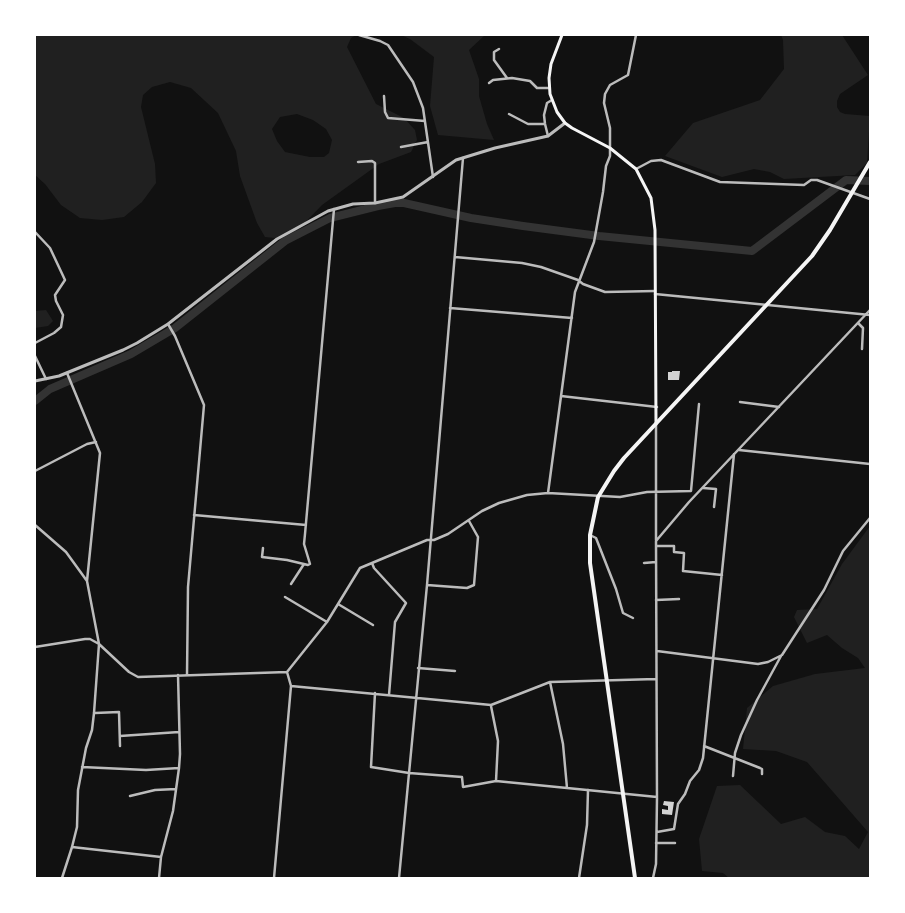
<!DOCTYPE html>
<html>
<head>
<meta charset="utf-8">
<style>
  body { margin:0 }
  #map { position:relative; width:905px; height:913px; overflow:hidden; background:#111; font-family:"Golos Text",sans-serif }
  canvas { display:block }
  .frame { position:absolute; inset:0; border:36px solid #fff; pointer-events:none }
</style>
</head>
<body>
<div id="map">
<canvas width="905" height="913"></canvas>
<div class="frame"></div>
</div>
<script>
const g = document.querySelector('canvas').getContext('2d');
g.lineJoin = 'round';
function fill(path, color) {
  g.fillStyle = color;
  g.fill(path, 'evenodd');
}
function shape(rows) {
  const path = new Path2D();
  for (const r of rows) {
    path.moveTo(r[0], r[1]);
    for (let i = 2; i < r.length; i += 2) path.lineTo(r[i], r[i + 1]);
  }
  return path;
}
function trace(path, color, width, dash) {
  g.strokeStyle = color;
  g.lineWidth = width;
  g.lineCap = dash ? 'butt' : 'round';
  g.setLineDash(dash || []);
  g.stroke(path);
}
const green = shape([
  [35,35,356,35,351,38,347,47,376,104,404,118,415,130,417,140,411,152,379,164,322,205,292,236,275,238,265,237,257,223,240,176,236,151,218,113,191,88,170,82,152,87,143,95,141,107,155,164,156,183,142,202,124,217,102,220,80,218,61,205,45,184,35,175],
  [297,114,313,120,326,129,332,140,329,153,324,157,310,157,285,152,277,141,272,129,280,117],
  [401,35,485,35,469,50,479,79,479,96,487,124,494,140,438,135,430,106,434,57,410,39],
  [781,35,842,35,868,75,840,94,837,101,837,107,840,112,845,114,870,116,867,163,855,175,784,179,770,172,754,169,722,177,665,156,693,123,760,100,784,69,783,40],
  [46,310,53,321,48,326,35,328,35,311],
  [870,526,870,878,729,878,723,873,702,871,699,839,717,786,740,785,781,824,805,817,825,832,845,836,859,849,868,832,807,762,776,751,743,749,747,708,773,686,815,674,865,668,858,658,842,648,827,635,807,643,794,617,797,610,817,609,842,564]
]);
const river = shape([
  [35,401,50,389,131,354,175,328,285,241,330,218,378,206,395,203,404,203,471,218,523,226,599,236,752,251,846,180,870,181]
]);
const building = shape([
  [672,371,680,371,679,380,668,380,668,372,672,372],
  [664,801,674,802,672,815,662,814,662,809,668,810,668,806,663,805]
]);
const minor = shape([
  [359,35,380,41,388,45,413,82,423,108,433,177],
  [499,49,494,52,494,60,507,78],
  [489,83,493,80,512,78,530,81,537,88,549,88],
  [384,96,385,112,388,118,425,121],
  [509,114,528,124,545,124],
  [548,136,545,124,544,115,547,103,552,100],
  [401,147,428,142],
  [358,162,372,161,375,163,375,203],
  [636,169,651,161,661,160,720,182,804,185,811,180,817,180,870,199],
  [35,232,50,248,65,280,55,295,56,301,63,315,61,327,54,333,35,343],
  [455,257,522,263,541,267,578,280,583,284,605,292,655,291],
  [655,294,870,315],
  [450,308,572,318],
  [858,323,863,328,862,349],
  [168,324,175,336,204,405,188,587,187,675],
  [35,356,46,379],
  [67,373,100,453,87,581,99,644,94,713,92,730,86,748,78,790,77,827,72,847,161,857],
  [561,396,657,407],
  [740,402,779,407],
  [739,450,870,464],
  [35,471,87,444,96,442],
  [703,488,716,489,714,507],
  [548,493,575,292,594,242,603,192,606,166,610,156,610,128,604,103,605,94,610,85,628,75,636,35],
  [194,515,306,525],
  [35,525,66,552,87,581],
  [590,535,596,538,616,589,623,613,633,618],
  [656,540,656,424],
  [656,546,674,546,674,552,684,553,683,571,722,575],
  [263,548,262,557,287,560,308,565,310,564,304,544,305,534,334,209],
  [372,563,374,568,406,603,395,622,389,695],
  [644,563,656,562],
  [291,584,304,564],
  [427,585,463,158],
  [285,597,327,622],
  [656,600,679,599],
  [338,604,373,625],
  [35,647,85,639,90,639,99,644,129,672,138,677,287,672,291,686,491,705,550,682,656,679],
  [657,651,758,664,768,662,782,655,824,590,843,551,870,518],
  [418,668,455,671],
  [287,672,327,622,360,568,427,540,434,540,448,534,482,511,499,503,527,495,548,493,620,497,647,492,691,491,699,404],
  [550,682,563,744,567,788,657,797],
  [375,693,371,767,409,773,462,777,463,787,496,781,567,788],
  [491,706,498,741,496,781],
  [95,713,119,712,120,746],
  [120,736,179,732],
  [704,746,760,768,762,769,762,774],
  [82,767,146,770,179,768],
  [733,776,735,753,741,735,757,700,781,656],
  [130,796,155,790,176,789],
  [657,832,674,829,678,804,685,794,690,781,699,770,703,758,734,454],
  [656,843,675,843],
  [62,878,72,847],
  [159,878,161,857,173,811,179,768,180,754,178,675],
  [274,878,291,686],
  [399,878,427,585,467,588,474,585,478,537,469,521],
  [579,878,587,825,588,790],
  [653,878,656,864,657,798,656,541,689,502,870,310]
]);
const tertiary = shape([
  [35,381,59,376,123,350,137,343,168,324,277,239,328,211,353,204,375,203,403,197,456,160,495,148,548,136,565,123]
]);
const secondary = shape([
  [562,35,551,64,549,78,550,94,557,112,565,123,572,128,610,148,636,169,651,198,655,230,656,424]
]);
const trunk = shape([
  [635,878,590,563,590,535,598,497,614,471,624,458,812,256,830,230,870,162]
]);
fill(green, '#202020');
trace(river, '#333', 8);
fill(building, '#d3d3d3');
trace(minor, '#bcbcbc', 2.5);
trace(tertiary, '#bcbcbc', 3);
trace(secondary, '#f5f5f5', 3);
trace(trunk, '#f5f5f5', 4);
</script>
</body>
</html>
